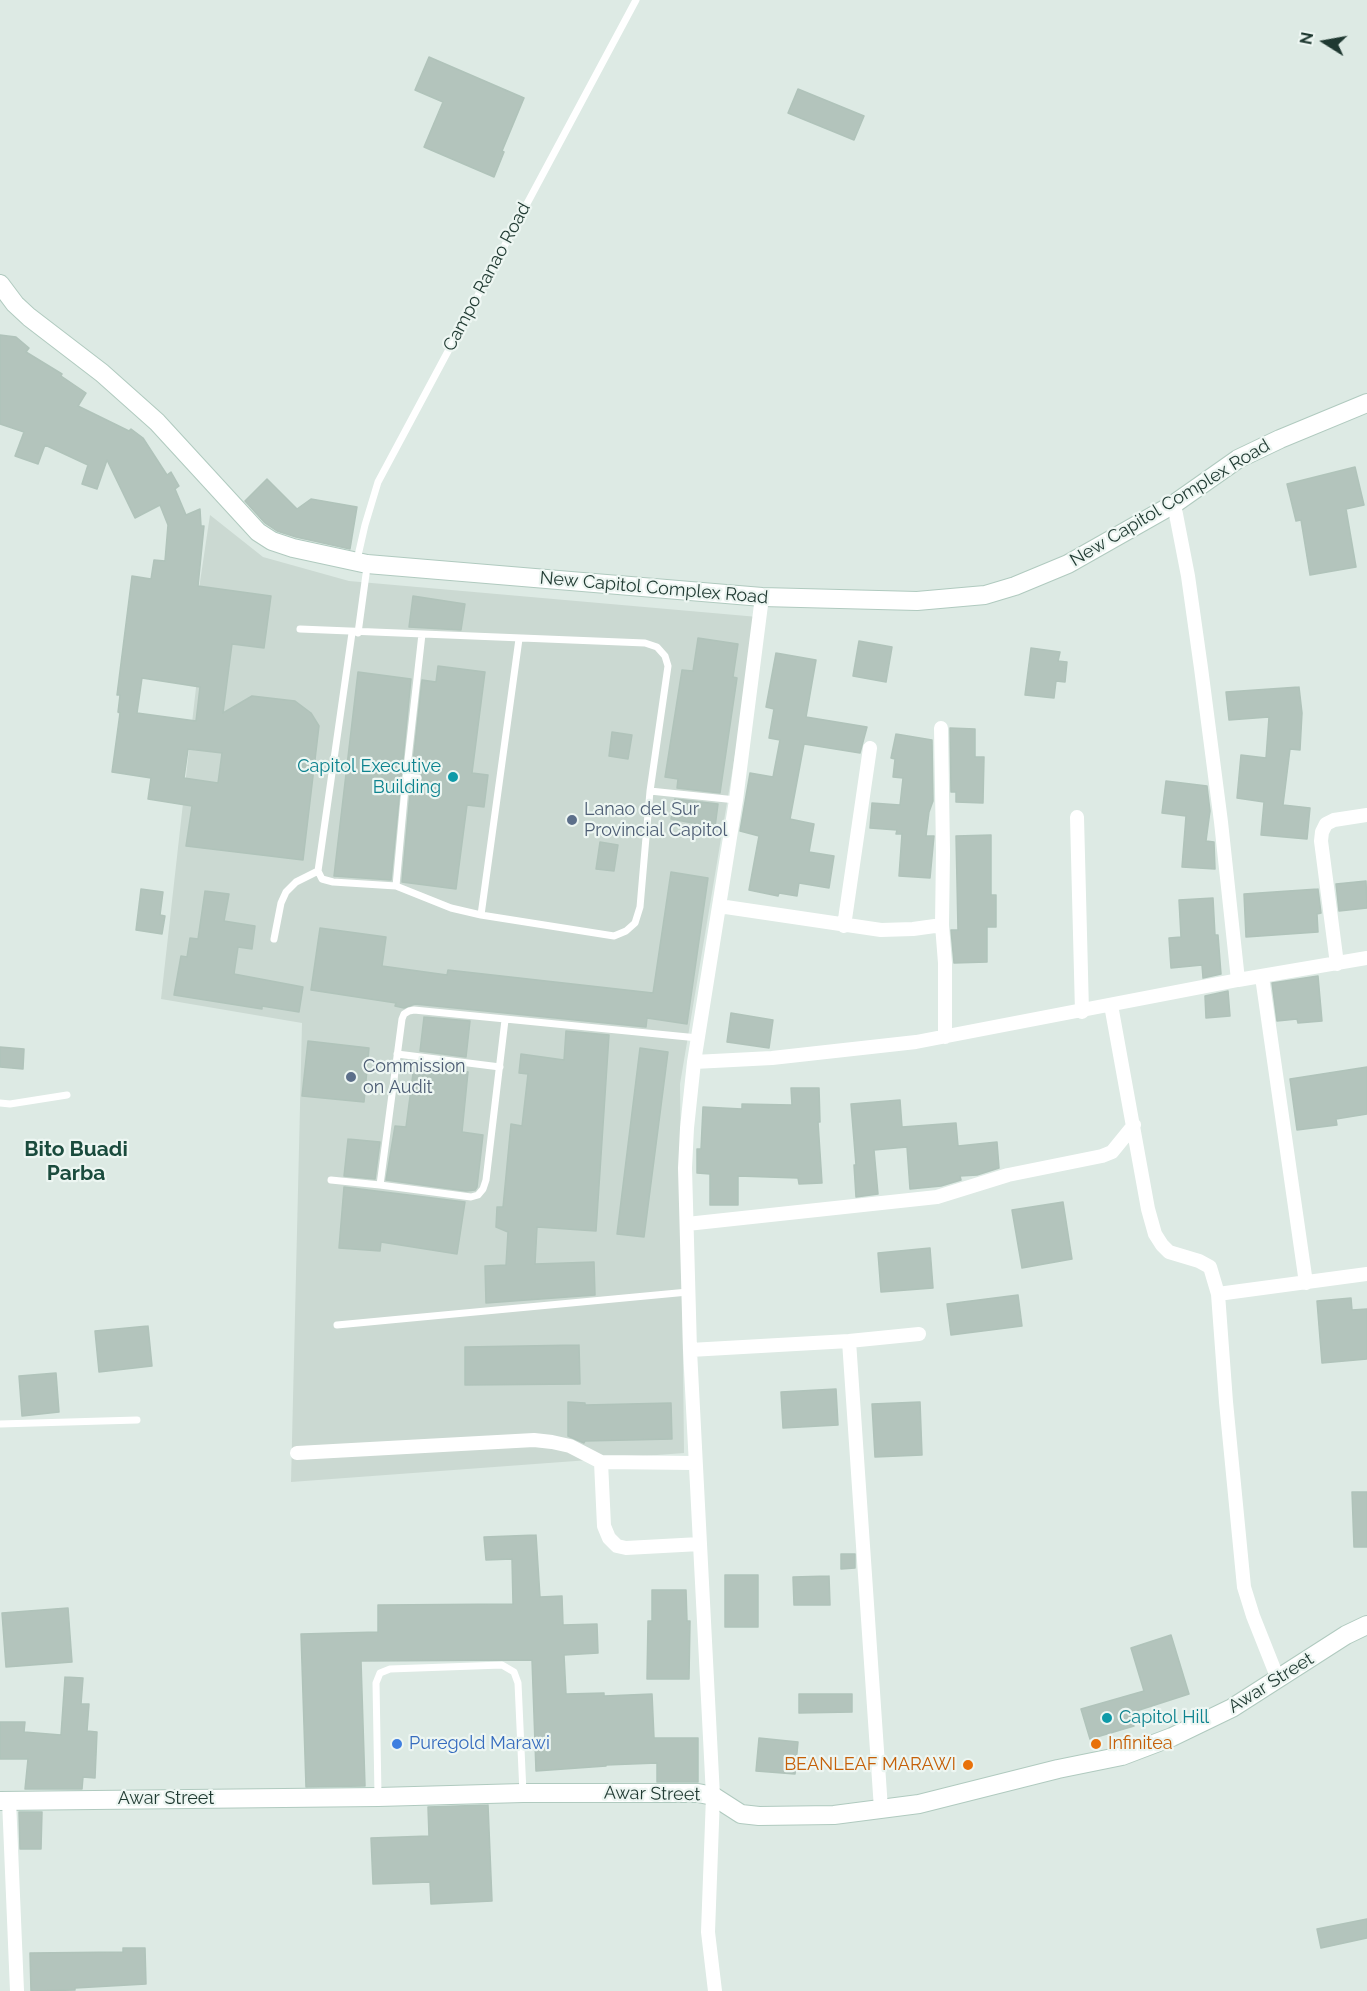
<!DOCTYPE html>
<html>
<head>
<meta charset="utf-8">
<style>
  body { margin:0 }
  #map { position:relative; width:1367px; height:1991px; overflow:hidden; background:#ddeae4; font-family:Raleway,sans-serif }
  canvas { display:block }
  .north { position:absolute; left:1295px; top:12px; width:60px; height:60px; -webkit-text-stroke:4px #edf6f2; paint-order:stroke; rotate:281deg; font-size:16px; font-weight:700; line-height:24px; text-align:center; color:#1f3931 }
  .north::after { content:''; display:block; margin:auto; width:21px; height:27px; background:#1f3931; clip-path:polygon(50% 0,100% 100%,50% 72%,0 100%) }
</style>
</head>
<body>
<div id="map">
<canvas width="1367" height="1991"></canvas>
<div class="north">N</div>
</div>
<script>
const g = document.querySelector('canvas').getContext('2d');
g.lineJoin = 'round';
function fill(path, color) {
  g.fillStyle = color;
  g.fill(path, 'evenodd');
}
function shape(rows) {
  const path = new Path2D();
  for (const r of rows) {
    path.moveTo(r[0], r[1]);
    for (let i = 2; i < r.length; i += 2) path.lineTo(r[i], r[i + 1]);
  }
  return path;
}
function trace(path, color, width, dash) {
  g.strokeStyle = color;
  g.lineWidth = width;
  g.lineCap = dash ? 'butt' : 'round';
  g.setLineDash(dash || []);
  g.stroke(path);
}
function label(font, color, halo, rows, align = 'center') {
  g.font = font + ' Raleway,sans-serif';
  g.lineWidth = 4.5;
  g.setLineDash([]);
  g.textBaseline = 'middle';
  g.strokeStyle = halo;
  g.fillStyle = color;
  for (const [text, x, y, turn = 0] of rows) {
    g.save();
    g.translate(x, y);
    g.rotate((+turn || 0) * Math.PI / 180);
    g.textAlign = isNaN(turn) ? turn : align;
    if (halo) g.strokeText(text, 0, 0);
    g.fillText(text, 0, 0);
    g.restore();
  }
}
const built = shape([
  [210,515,263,557,349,581,758,617,680,1084,684,1453,291,1482,302,1023,161,999,200,652,190,649]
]);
const building = shape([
  [429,57,524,98,502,151,504,152,494,177,424,147,443,102,415,90,429,57],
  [798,89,864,116,854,140,788,113,798,89],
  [0,335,16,337,29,348,26,352,62,374,61,376,86,393,78,406,129,431,131,429,143,438,167,475,171,472,179,486,175,489,186,515,200,509,201,526,204,526,198,586,271,596,264,648,232,644,223,713,252,696,295,701,311,713,319,726,303,860,186,846,192,806,148,799,151,778,112,772,120,713,118,712,120,695,117,695,132,576,151,579,154,560,165,561,168,525,160,505,135,518,107,460,97,489,82,484,88,465,45,445,38,464,15,456,24,432,0,424,0,335],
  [142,678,200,687,196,721,137,713,142,678],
  [188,749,222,753,218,783,184,778,188,749],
  [1355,467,1364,505,1346,509,1356,567,1310,575,1301,520,1296,521,1287,484,1355,467],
  [267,479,297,509,311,499,357,507,350,549,296,537,277,531,265,523,245,501,267,479],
  [413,596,465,604,461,630,409,627,413,596],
  [698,638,738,644,733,677,737,678,720,793,677,788,678,779,665,777,682,670,693,671,698,638],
  [859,641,892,647,886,682,853,676,859,641],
  [1031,648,1060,652,1058,661,1067,662,1065,682,1056,681,1054,698,1025,695,1031,648],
  [776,653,816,660,806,717,867,727,860,753,804,744,790,819,814,824,809,852,834,856,829,888,799,883,797,896,779,893,778,896,749,890,759,836,740,831,750,773,773,777,780,740,769,738,774,709,766,707,776,653],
  [438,666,485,672,472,773,488,775,484,807,467,805,456,889,402,882,411,783,420,783,423,779,421,773,412,772,422,680,436,682,438,666],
  [358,672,411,679,391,880,334,876,358,672],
  [1299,687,1302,713,1300,750,1290,749,1283,805,1310,808,1307,839,1261,835,1264,802,1237,798,1241,755,1266,758,1269,717,1229,720,1226,692,1299,687],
  [950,728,975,729,975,757,984,757,983,803,956,802,956,792,951,792,950,728],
  [612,732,632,735,628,759,609,756,612,732],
  [896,734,932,740,933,801,929,812,926,836,934,836,930,878,899,876,902,834,896,834,897,830,870,828,872,803,900,805,903,778,893,777,895,759,891,758,896,734],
  [1166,781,1207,786,1210,811,1206,841,1214,842,1215,869,1182,867,1186,816,1162,813,1166,781],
  [675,799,718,804,715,827,671,819,675,799],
  [991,835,991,895,996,895,996,927,987,927,987,962,954,963,951,930,958,930,956,836,991,835],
  [600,842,618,845,614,871,596,869,600,842],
  [671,872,708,878,687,1024,647,1018,646,1027,415,1004,404,1008,395,1006,396,1003,311,990,320,928,386,937,382,966,447,975,448,970,653,993,671,872],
  [1366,881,1367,908,1339,911,1336,884,1366,881],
  [141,889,163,892,160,915,165,916,162,934,136,930,141,889],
  [1318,889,1321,913,1317,914,1318,932,1246,937,1244,894,1318,889],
  [205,891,229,894,224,921,255,926,252,949,238,947,234,974,303,987,299,1012,262,1006,262,1009,174,995,181,956,187,957,190,938,198,939,205,891],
  [1213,898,1215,935,1218,935,1221,974,1203,978,1202,965,1171,968,1169,938,1181,937,1179,900,1213,898],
  [1318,976,1322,1021,1298,1023,1297,1019,1277,1021,1272,983,1318,976],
  [1228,991,1230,1016,1206,1018,1205,996,1228,991],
  [731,1013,773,1020,769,1048,727,1042,731,1013],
  [424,1017,470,1021,466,1057,420,1051,424,1017],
  [566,1031,609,1035,596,1231,537,1227,535,1264,594,1262,595,1295,486,1303,485,1266,506,1265,508,1232,496,1227,497,1207,503,1207,511,1124,522,1126,528,1074,519,1073,521,1054,564,1060,566,1031],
  [308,1041,369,1048,364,1102,302,1096,308,1041],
  [0,1047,24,1049,23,1069,0,1067,0,1047],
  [640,1048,668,1052,644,1237,617,1234,640,1048],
  [418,1062,465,1068,464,1071,468,1072,462,1132,483,1135,477,1187,475,1190,466,1191,386,1180,395,1126,406,1127,414,1066,418,1066,418,1062],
  [1367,1067,1367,1114,1336,1119,1337,1125,1297,1130,1290,1079,1367,1067],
  [791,1088,819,1088,820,1122,818,1122,822,1183,799,1184,798,1178,738,1176,738,1205,710,1205,710,1174,697,1173,697,1149,701,1149,703,1107,742,1109,742,1104,792,1105,791,1088],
  [900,1100,902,1127,956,1123,958,1146,997,1142,999,1168,977,1175,960,1176,961,1180,941,1186,910,1189,907,1147,874,1150,878,1194,856,1197,854,1165,856,1165,851,1104,900,1100],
  [348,1139,380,1142,375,1179,344,1176,348,1139],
  [344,1187,465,1202,457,1254,381,1242,380,1251,339,1248,344,1187],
  [1063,1202,1072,1259,1022,1268,1012,1210,1063,1202],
  [930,1248,933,1288,881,1292,878,1253,930,1248],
  [1018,1295,1022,1326,951,1335,947,1304,1018,1295],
  [1351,1298,1352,1310,1367,1309,1367,1359,1322,1363,1317,1301,1351,1298],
  [148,1326,152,1366,99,1372,95,1331,148,1326],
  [579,1345,580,1384,465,1385,465,1347,579,1345],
  [56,1373,59,1412,22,1416,19,1376,56,1373],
  [836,1389,838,1425,783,1428,781,1392,836,1389],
  [568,1402,585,1403,585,1405,671,1403,672,1439,585,1441,584,1443,568,1436,568,1402],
  [920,1402,922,1455,875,1457,872,1404,920,1402],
  [1352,1492,1367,1492,1367,1547,1354,1547,1352,1492],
  [536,1535,540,1597,562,1596,563,1625,597,1624,598,1653,564,1655,566,1694,604,1693,604,1696,652,1694,654,1738,698,1738,698,1782,657,1782,657,1763,606,1765,606,1766,536,1771,532,1660,361,1661,365,1786,306,1787,301,1634,378,1632,378,1605,513,1604,512,1559,486,1560,484,1537,536,1535],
  [841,1554,855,1554,855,1568,841,1569,841,1554],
  [725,1575,758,1575,758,1627,725,1627,725,1575],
  [829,1576,830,1605,794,1605,793,1577,829,1576],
  [652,1590,686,1590,687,1621,690,1621,689,1679,647,1679,648,1621,652,1621,652,1590],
  [68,1608,72,1662,6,1667,2,1613,68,1608],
  [1171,1635,1189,1694,1130,1713,1134,1726,1090,1739,1081,1709,1144,1691,1131,1648,1171,1635],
  [65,1677,83,1678,81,1704,89,1704,87,1731,97,1732,95,1778,83,1777,82,1789,25,1789,28,1759,0,1759,0,1722,25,1722,24,1732,61,1735,65,1677],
  [799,1694,852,1694,852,1712,799,1713,799,1694],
  [759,1738,798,1742,795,1774,756,1771,759,1738],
  [488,1805,492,1901,431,1904,430,1882,373,1884,371,1838,429,1836,428,1807,488,1805],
  [19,1812,42,1812,41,1849,20,1849,19,1812],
  [1367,1919,1367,1938,1321,1948,1317,1929,1367,1919],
  [123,1948,145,1948,146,1984,75,1988,75,1990,31,1991,30,1953,123,1952,123,1948]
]);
const lane = shape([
  [357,560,365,525,378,482,636,0],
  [300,629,645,643,657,647,665,656,668,666,650,791,640,907,635,923,626,931,614,936,481,915,451,908,396,886,333,882,322,879,318,871,352,633],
  [358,633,367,567],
  [406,777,418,778],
  [650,791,736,800],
  [396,886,406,777,422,634],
  [481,915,519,639],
  [274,939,281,903,286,892,296,882,318,871],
  [397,1054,500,1067],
  [0,1103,10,1104,67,1095],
  [331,1180,380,1185,402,1019,404,1014,409,1011,414,1010,698,1038],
  [380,1185,471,1197,478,1195,483,1189,486,1180,505,1020],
  [337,1325,688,1292],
  [0,1424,137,1420],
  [378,1795,376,1683,380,1673,390,1669,502,1665,514,1672,518,1683,523,1793]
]);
const street = shape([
  [1077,817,1082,1012],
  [719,906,881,930,913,929,942,925,943,851,941,728],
  [942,925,945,963,945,1037],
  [844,926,870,748],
  [1337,964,1321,841,1322,832,1326,824,1334,820,1367,815],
  [1262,977,1306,1283],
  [1238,980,1367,958],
  [1111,1005,1148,1209,1155,1234,1162,1245,1169,1252,1199,1261,1210,1267,1218,1294],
  [694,1062,772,1058,916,1042,1238,980,1221,822,1201,668,1188,576,1174,504],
  [687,1224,937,1197,1008,1175,1102,1156,1112,1152,1134,1125],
  [849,1341,881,1809],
  [690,1350,849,1341,919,1334],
  [297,1453,534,1440,552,1442,570,1446,601,1462,695,1463],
  [601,1462,604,1526,609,1538,617,1546,626,1548,700,1544],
  [1278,1679,1253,1616,1244,1587,1226,1402,1218,1294,1367,1274],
  [9,1800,17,1991],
  [715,1991,708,1932,713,1796,690,1350,685,1168,687,1128,694,1062,736,800,762,597]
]);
const secondary = shape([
  [0,284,15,304,29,317,102,373,157,422,258,532,272,541,293,548,367,564,762,597,917,601,985,595,1015,586,1068,564,1174,504,1238,459,1280,439,1367,403],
  [0,1801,378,1797,523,1793,698,1793,713,1796,741,1814,759,1816,834,1815,919,1804,1058,1769,1122,1756,1172,1737,1232,1708,1346,1635,1367,1625]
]);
const markers = [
  [453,777,6,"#0f9aa8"],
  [572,820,6,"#5c6f8a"],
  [351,1077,6,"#5c6f8a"],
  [1107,1718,6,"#0f9aa8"],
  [397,1744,6,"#3f7fe0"],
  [1096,1744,6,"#e8710a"],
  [968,1765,6,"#e8710a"]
];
const streetNames = [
  ["Campo Ranao Road",487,277,-62],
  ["New Capitol Complex Road",1170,503,-31],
  ["New Capitol Complex Road",654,588,5],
  ["Awar Street",1271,1683,-32],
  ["Awar Street",652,1794,1],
  ["Awar Street",166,1799]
];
const cultureNames = [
  ["Capitol Executive",441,767],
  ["Building",441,788],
  ["Capitol Hill",1119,1718,"left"]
];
const serviceNames = [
  ["Lanao del Sur",584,810],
  ["Provincial Capitol",584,831],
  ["Commission",363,1067],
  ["on Audit",363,1088]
];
const shopNames = [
  ["Puregold Marawi",409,1744]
];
const foodNames = [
  ["Infinitea",1108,1744],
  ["BEANLEAF MARAWI",956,1765,"right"]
];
const quarterNames = [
  ["Bito Buadi",76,1150],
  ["Parba",76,1174]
];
fill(built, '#cbd9d2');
fill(building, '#b3c4bc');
trace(building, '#b0c3ba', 1.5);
trace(secondary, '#b0cabf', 20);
trace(lane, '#fff', 7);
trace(street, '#fff', 14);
trace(secondary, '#fff', 18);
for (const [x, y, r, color] of markers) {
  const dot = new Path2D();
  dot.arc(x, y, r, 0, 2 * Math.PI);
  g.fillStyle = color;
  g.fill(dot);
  trace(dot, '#edf6f2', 2);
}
label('18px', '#1f3931', '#edf6f2', streetNames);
label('18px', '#0d838f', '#edf6f2', cultureNames, 'right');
label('18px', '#4e5e75', '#edf6f2', serviceNames, 'left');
label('18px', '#366cbe', '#edf6f2', shopNames, 'left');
label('18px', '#c56008', '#edf6f2', foodNames, 'left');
label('bold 21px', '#1a4b3d', '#edf6f2', quarterNames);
</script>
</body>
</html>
